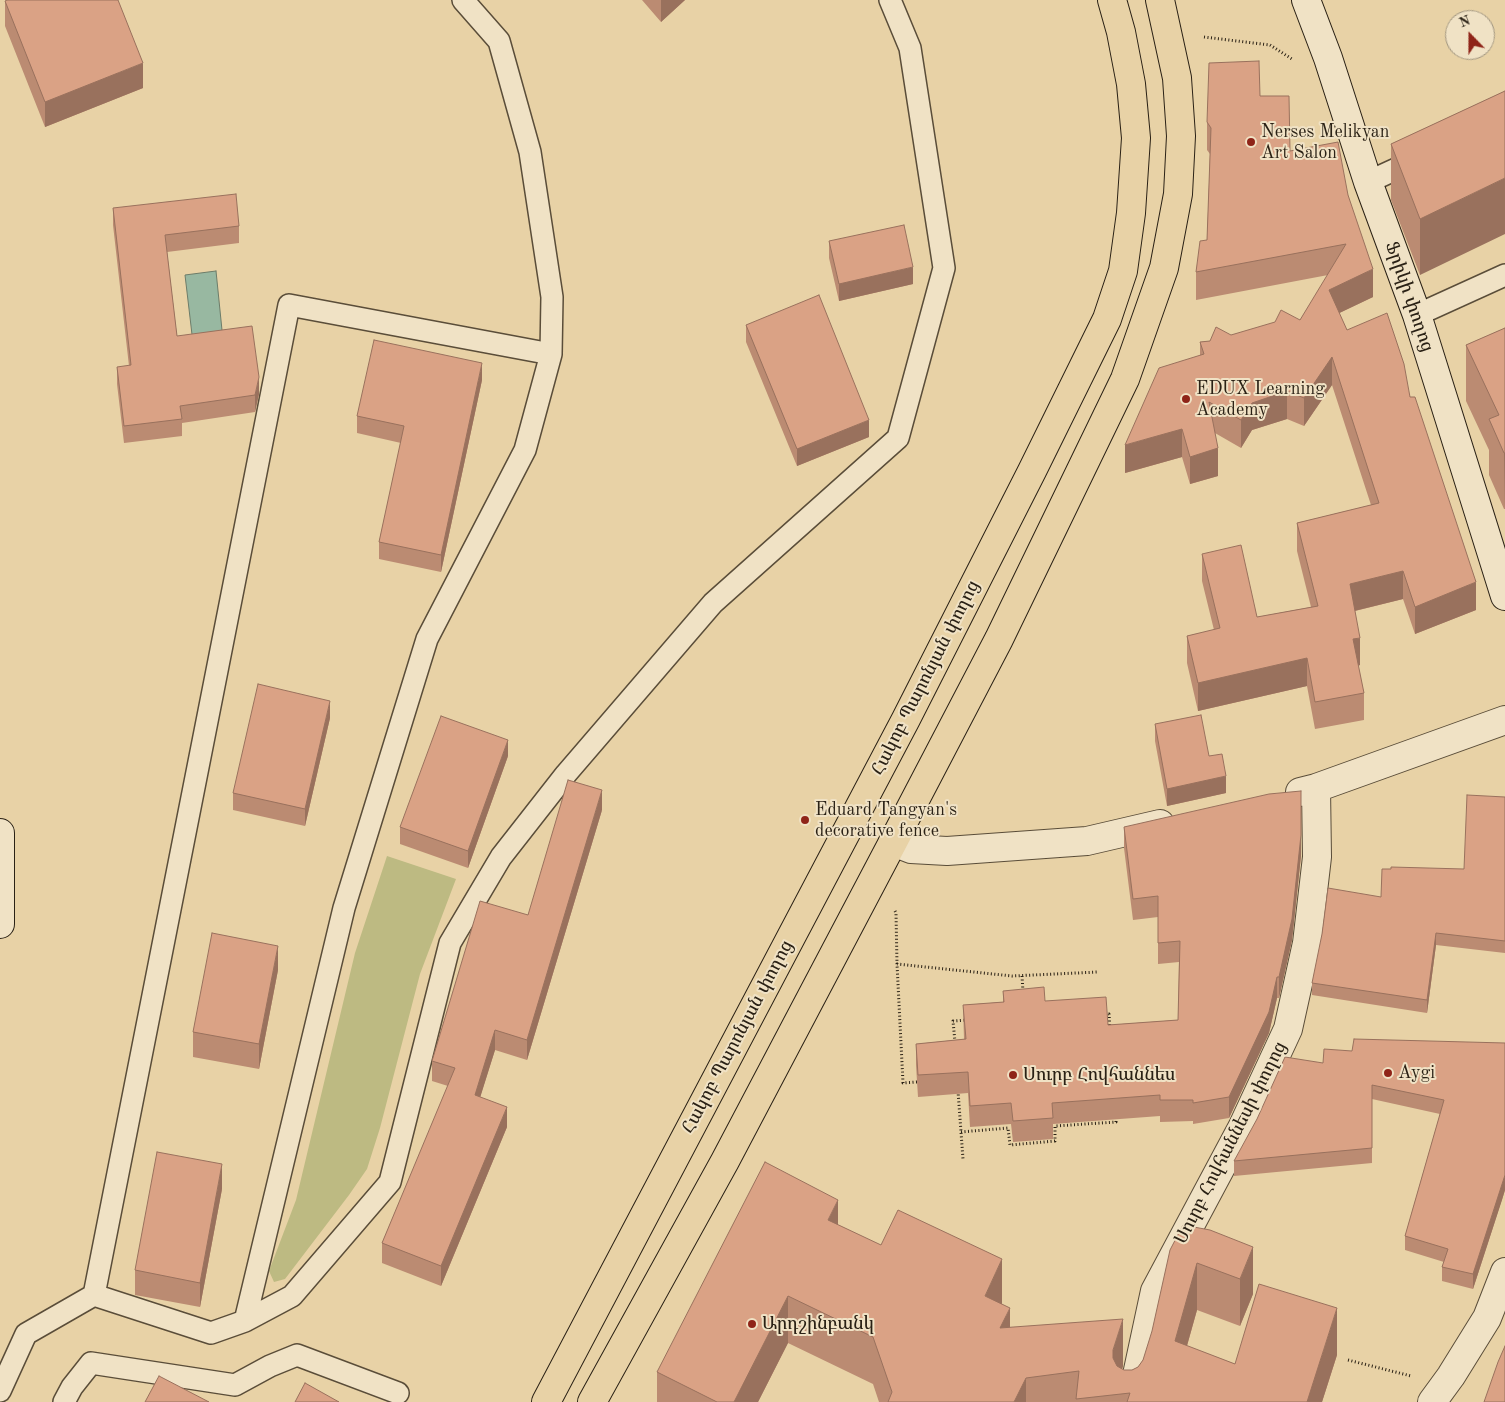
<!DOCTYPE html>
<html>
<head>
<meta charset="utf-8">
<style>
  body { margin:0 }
  #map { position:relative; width:1505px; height:1402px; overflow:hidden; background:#e8d2a6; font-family:"Old Standard TT",serif }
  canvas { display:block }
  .north { position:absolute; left:1445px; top:10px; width:50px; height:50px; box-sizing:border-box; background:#f0e2c5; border:1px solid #a1957f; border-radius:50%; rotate:338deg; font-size:14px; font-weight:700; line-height:20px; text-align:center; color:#2a2115 }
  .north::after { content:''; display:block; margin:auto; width:18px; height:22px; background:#8f2418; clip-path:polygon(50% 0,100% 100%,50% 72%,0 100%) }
</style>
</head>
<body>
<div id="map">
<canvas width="1505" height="1402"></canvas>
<div class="north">N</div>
</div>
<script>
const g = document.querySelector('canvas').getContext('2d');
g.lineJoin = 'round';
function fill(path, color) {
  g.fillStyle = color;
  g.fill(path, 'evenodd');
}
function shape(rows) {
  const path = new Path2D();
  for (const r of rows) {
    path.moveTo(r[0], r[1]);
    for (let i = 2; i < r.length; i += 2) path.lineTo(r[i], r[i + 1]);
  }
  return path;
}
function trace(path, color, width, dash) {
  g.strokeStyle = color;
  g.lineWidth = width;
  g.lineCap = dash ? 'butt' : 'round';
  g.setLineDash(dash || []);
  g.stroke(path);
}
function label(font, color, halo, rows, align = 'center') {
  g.font = font + ' "Old Standard TT","Noto Serif Armenian",serif';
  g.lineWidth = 4;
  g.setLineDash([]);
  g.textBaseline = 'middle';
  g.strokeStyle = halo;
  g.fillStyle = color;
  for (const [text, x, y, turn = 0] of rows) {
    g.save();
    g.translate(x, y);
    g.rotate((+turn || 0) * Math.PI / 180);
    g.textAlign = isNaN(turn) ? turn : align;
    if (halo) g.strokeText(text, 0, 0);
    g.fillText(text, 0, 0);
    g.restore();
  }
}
const green = shape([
  [387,856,456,879,420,974,380,1128,367,1169,349,1195,285,1279,274,1282,269,1271,296,1200,355,953]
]);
const water = shape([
  [216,271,223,340,193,343,185,275,216,271]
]);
const path = shape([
  [1204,37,1270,45,1292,59],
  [895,911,896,913,897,964],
  [1022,976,1023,992],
  [1105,1014,1109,1014,1110,1029],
  [955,1042,953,1021,966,1020],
  [917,1082,903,1083,897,964,1012,976,1098,972],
  [958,1091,963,1159],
  [961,1132,1008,1128,1010,1145,1055,1141,1055,1126,1116,1122,1116,1115],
  [1348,1360,1411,1376]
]);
const lane = shape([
  [1368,182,1418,159],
  [1417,315,1505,275],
  [94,1295,289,305,551,354],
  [245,1321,292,1296,390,1182,450,943,501,857,566,774,713,603,898,438,944,268,910,48,890,0],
  [0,1391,26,1334,94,1295,211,1333,245,1321,344,908,427,639,525,450,551,354,552,297,530,152,499,41,463,0],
  [64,1402,72,1387,91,1363,235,1385,270,1366,297,1355,398,1393]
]);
const street = shape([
  [1300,792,1316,788,1505,720],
  [893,842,911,849,947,851,1087,841,1160,824],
  [1128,1402,1137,1375,1155,1291,1243,1126,1288,1029,1307,943,1317,857,1316,788],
  [1432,1402,1451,1376,1487,1318,1505,1272]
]);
const secondary = shape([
  [1306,0,1328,58,1368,182,1417,315,1505,596],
  [0,833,0,924]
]);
const primary = shape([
  [546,1402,906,719,1032,471,1107,319,1123,271,1131,213,1136,138,1131,84,1121,32,1112,0],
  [592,1402,725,1161,893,842,999,639,1125,379,1164,268,1178,194,1181,136,1177,78,1160,0]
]);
const wall = shape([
  [642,0,685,0,661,22],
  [5,1,143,88,45,127,5,26],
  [1505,91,1420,275,1391,200,1391,144],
  [1260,96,1290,151,1348,195,1373,297,1339,313,1347,330,1410,397,1476,610,1415,634,1403,599,1355,611,1360,665,1358,666,1364,693,1364,720,1315,729,1307,686,1198,711,1187,663,1187,636,1214,630,1202,581,1202,554,1257,617,1311,607,1297,551,1297,523,1371,505,1332,385,1304,426,1287,419,1252,430,1241,448,1215,433,1218,476,1190,484,1182,457,1125,473,1200,355,1200,342,1210,341,1231,335,1300,320,1328,275,1196,300,1196,272,1207,240,1210,154,1207,150,1207,122],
  [113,208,239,226,239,243,167,252,177,336,259,394,255,412,182,423,182,436,124,443,117,384,117,367,129,366,113,225],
  [829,241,913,284,839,301,829,258],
  [746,325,869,437,797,466,746,342],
  [1505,328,1505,509,1504,509,1489,475,1489,450,1466,401,1466,345],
  [482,380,441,572,379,559,379,542,401,443,357,433,357,416],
  [330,718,305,826,233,810,233,793],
  [1155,724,1209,756,1226,793,1167,806,1155,741],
  [508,756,468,868,400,844,400,827],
  [1505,797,1505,953,1436,945,1427,1013,1312,995,1312,983,1381,897,1464,869],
  [602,810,527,1060,495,1050,480,1097,507,1127,441,1286,382,1263,382,1243,448,1086,432,1081,432,1061,528,915],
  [1124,827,1301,856,1292,940,1279,998,1277,998,1269,1033,1229,1118,1193,1124,1193,1121,1160,1122,1160,1116,1053,1124,1053,1139,1013,1142,1011,1124,970,1127,968,1093,918,1097,916,1065,916,1044,964,1039,963,1005,1003,1002,1003,991,1045,1001,1108,1025,1178,1020,1179,962,1158,964,1158,917,1133,920,1124,848],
  [278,970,259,1069,193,1057,193,1032],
  [1505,1043,1505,1190,1473,1289,1442,1281,1442,1267,1444,1262,1405,1250,1405,1236,1440,1114,1372,1099,1372,1163,1234,1176,1234,1161,1323,1063,1352,1051],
  [222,1189,200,1307,135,1295,135,1270],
  [838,1225,1002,1304,1010,1327,1123,1366,1122,1369,1124,1370,1132,1370,1138,1367,1143,1360,1210,1230,1253,1294,1240,1326,1197,1310,1187,1346,1235,1364,1337,1355,1322,1402,879,1402,873,1384,788,1343,758,1402,657,1402,657,1372]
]);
const shadedWall = shape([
  [661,0,685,0,661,22],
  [143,63,143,88,45,127,45,102],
  [1505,178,1505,234,1420,275,1420,219],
  [913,267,913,284,839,301,839,284],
  [1373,269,1373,297,1329,318,1329,290],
  [1332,357,1332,385,1304,426,1304,398],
  [482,363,482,380,441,572,441,555],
  [259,377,259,394,255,412,255,395],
  [1287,391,1287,419,1252,430,1241,448,1241,420,1252,403],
  [869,420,869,437,797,466,797,449],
  [1182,429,1182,457,1125,473,1125,445],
  [1218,448,1218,476,1190,484,1190,457],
  [1504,453,1505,453,1504,509],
  [1403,571,1403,599,1350,612,1350,584],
  [1476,582,1476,610,1415,634,1415,607],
  [1360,638,1360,665,1353,667,1353,639],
  [1307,658,1307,686,1198,711,1198,683],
  [330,701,330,718,305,826,305,809],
  [508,740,508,756,468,868,468,851],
  [1226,776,1226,793,1167,806,1167,789],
  [602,790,602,810,527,1060,527,1040],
  [1301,835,1301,856,1292,940,1279,998,1279,977],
  [1436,933,1436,945,1427,1013,1427,1000],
  [278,946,278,970,259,1069,259,1044],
  [1277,977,1277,998,1269,1033,1229,1118,1229,1097],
  [495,1030,495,1050,475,1114,475,1095],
  [507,1107,507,1127,441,1286,441,1266],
  [222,1164,222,1189,200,1307,200,1283],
  [1505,1175,1505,1190,1502,1200,1473,1289,1473,1274],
  [838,1200,838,1247,828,1220],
  [1253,1247,1253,1294,1240,1326,1240,1279],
  [1002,1259,1002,1306,985,1296],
  [1197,1263,1197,1310,1175,1388,1175,1341],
  [788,1296,788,1343,758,1402,734,1402],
  [1010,1308,1010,1354,1000,1328],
  [1337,1308,1337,1355,1322,1402,1307,1402],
  [1123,1319,1123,1366,1114,1395,1113,1358,1113,1350],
  [1026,1378,1026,1402,1014,1402]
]);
const building = shape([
  [7,0,118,0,143,63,45,102,5,1,7,0],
  [1259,61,1260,96,1289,96,1290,151,1338,142,1348,195,1373,269,1329,290,1347,330,1387,313,1404,364,1410,397,1415,397,1476,582,1415,607,1403,571,1350,584,1360,638,1353,639,1364,693,1315,702,1307,658,1198,683,1187,636,1220,628,1202,554,1241,545,1257,617,1318,606,1297,523,1379,503,1332,357,1304,398,1287,391,1252,403,1241,420,1209,402,1218,448,1190,457,1182,429,1125,445,1159,368,1204,354,1200,342,1210,341,1216,327,1231,335,1275,322,1281,310,1300,320,1346,244,1196,272,1200,241,1207,240,1211,128,1207,122,1209,63,1259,61],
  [1505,91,1505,178,1420,219,1391,144,1505,91],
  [236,194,239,226,165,235,177,336,252,326,259,377,255,395,180,406,182,419,124,426,117,367,131,365,113,208,236,194],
  [904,225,913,267,839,284,829,241,904,225],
  [819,295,869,420,797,449,746,325,819,295],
  [1505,328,1505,453,1504,453,1489,419,1499,415,1466,345,1505,328],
  [374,340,482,363,441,555,379,542,404,426,357,416,374,340],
  [258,684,330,701,305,809,233,793,258,684],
  [1201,715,1209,756,1222,754,1226,776,1167,789,1155,724,1201,715],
  [441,716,508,740,468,851,400,827,441,716],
  [568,780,602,790,527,1040,495,1030,475,1095,507,1107,441,1266,382,1243,455,1068,432,1061,480,901,528,915,568,780],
  [1301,791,1301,835,1292,919,1279,977,1277,977,1269,1012,1229,1097,1193,1103,1193,1100,1160,1100,1160,1095,1052,1103,1053,1118,1013,1121,1011,1103,970,1106,968,1072,918,1075,916,1044,966,1039,963,1005,1004,1002,1003,991,1044,987,1045,1001,1106,997,1108,1025,1178,1020,1180,941,1158,943,1158,896,1133,899,1124,827,1269,794,1301,791],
  [1467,795,1505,797,1505,941,1436,933,1427,1000,1312,983,1322,934,1328,888,1381,897,1382,869,1391,869,1391,867,1464,869,1467,795],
  [212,933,278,946,259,1044,193,1032,212,933],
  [1354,1039,1505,1043,1505,1175,1473,1274,1442,1267,1448,1249,1405,1236,1444,1100,1372,1085,1372,1148,1234,1161,1257,1119,1285,1057,1323,1063,1324,1049,1352,1051,1354,1039],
  [157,1152,222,1164,200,1283,135,1270,157,1152],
  [765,1162,838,1200,828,1220,881,1245,898,1210,1002,1259,985,1296,1010,1308,1000,1328,1123,1319,1113,1350,1113,1358,1117,1366,1124,1370,1132,1370,1138,1367,1143,1360,1152,1331,1170,1250,1183,1225,1210,1230,1253,1247,1240,1279,1197,1263,1175,1341,1235,1364,1259,1284,1337,1308,1307,1402,1127,1402,1130,1393,1076,1399,1079,1371,1026,1378,1014,1402,888,1402,892,1392,873,1337,788,1296,734,1402,717,1402,657,1372,765,1162],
  [1505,1346,1505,1402,1484,1402,1498,1362,1505,1346],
  [159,1376,209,1402,145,1402,159,1376],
  [305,1383,339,1402,295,1402,305,1383]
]);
const markers = [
  [1251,142,5,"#8f2418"],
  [1186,399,5,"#8f2418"],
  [805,820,5,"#8f2418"],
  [1388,1073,5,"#8f2418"],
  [1013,1075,5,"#8f2418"],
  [752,1324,5,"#8f2418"]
];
const poiNames = [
  ["Nerses Melikyan",1261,132],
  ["Art Salon",1261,153],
  ["EDUX Learning",1196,389],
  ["Academy",1196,410],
  ["Eduard Tangyan's",815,810],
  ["decorative fence",815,831],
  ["Aygi",1398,1073],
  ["Սուրբ Հովհաննես",1023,1075],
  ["Արդշինբանկ",762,1324]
];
const streetNames = [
  ["Ֆրիկի փողոց",1409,297,71],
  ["Հակոբ Պարոնյան փողոց",926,678,-63],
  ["Հակոբ Պարոնյան փողոց",738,1037,-62],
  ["Սուրբ Հովհաննեսի փողոց",1231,1143,-63]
];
fill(green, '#bdba82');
fill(water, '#98b8a1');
trace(water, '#6c7c69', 1);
trace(lane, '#5a4d39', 24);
trace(street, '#5a4d39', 30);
trace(secondary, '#2a2115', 30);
trace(primary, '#2a2115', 30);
trace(path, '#2a2115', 3, [1, 2.5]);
trace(lane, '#f0e2c5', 21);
trace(street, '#f0e2c5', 28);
trace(secondary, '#f0e2c5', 28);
trace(primary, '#e8d2a6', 28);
fill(wall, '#bb8b72');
fill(shadedWall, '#99715d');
fill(building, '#daa285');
trace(building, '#99715d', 1);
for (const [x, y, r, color] of markers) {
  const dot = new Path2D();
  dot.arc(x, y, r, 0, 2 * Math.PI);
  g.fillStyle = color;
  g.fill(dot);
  trace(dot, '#f0e2c5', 2);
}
label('18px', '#2a2115', '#f0e2c5', poiNames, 'left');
label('18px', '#2a2115', '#f0e2c5', streetNames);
</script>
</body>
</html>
